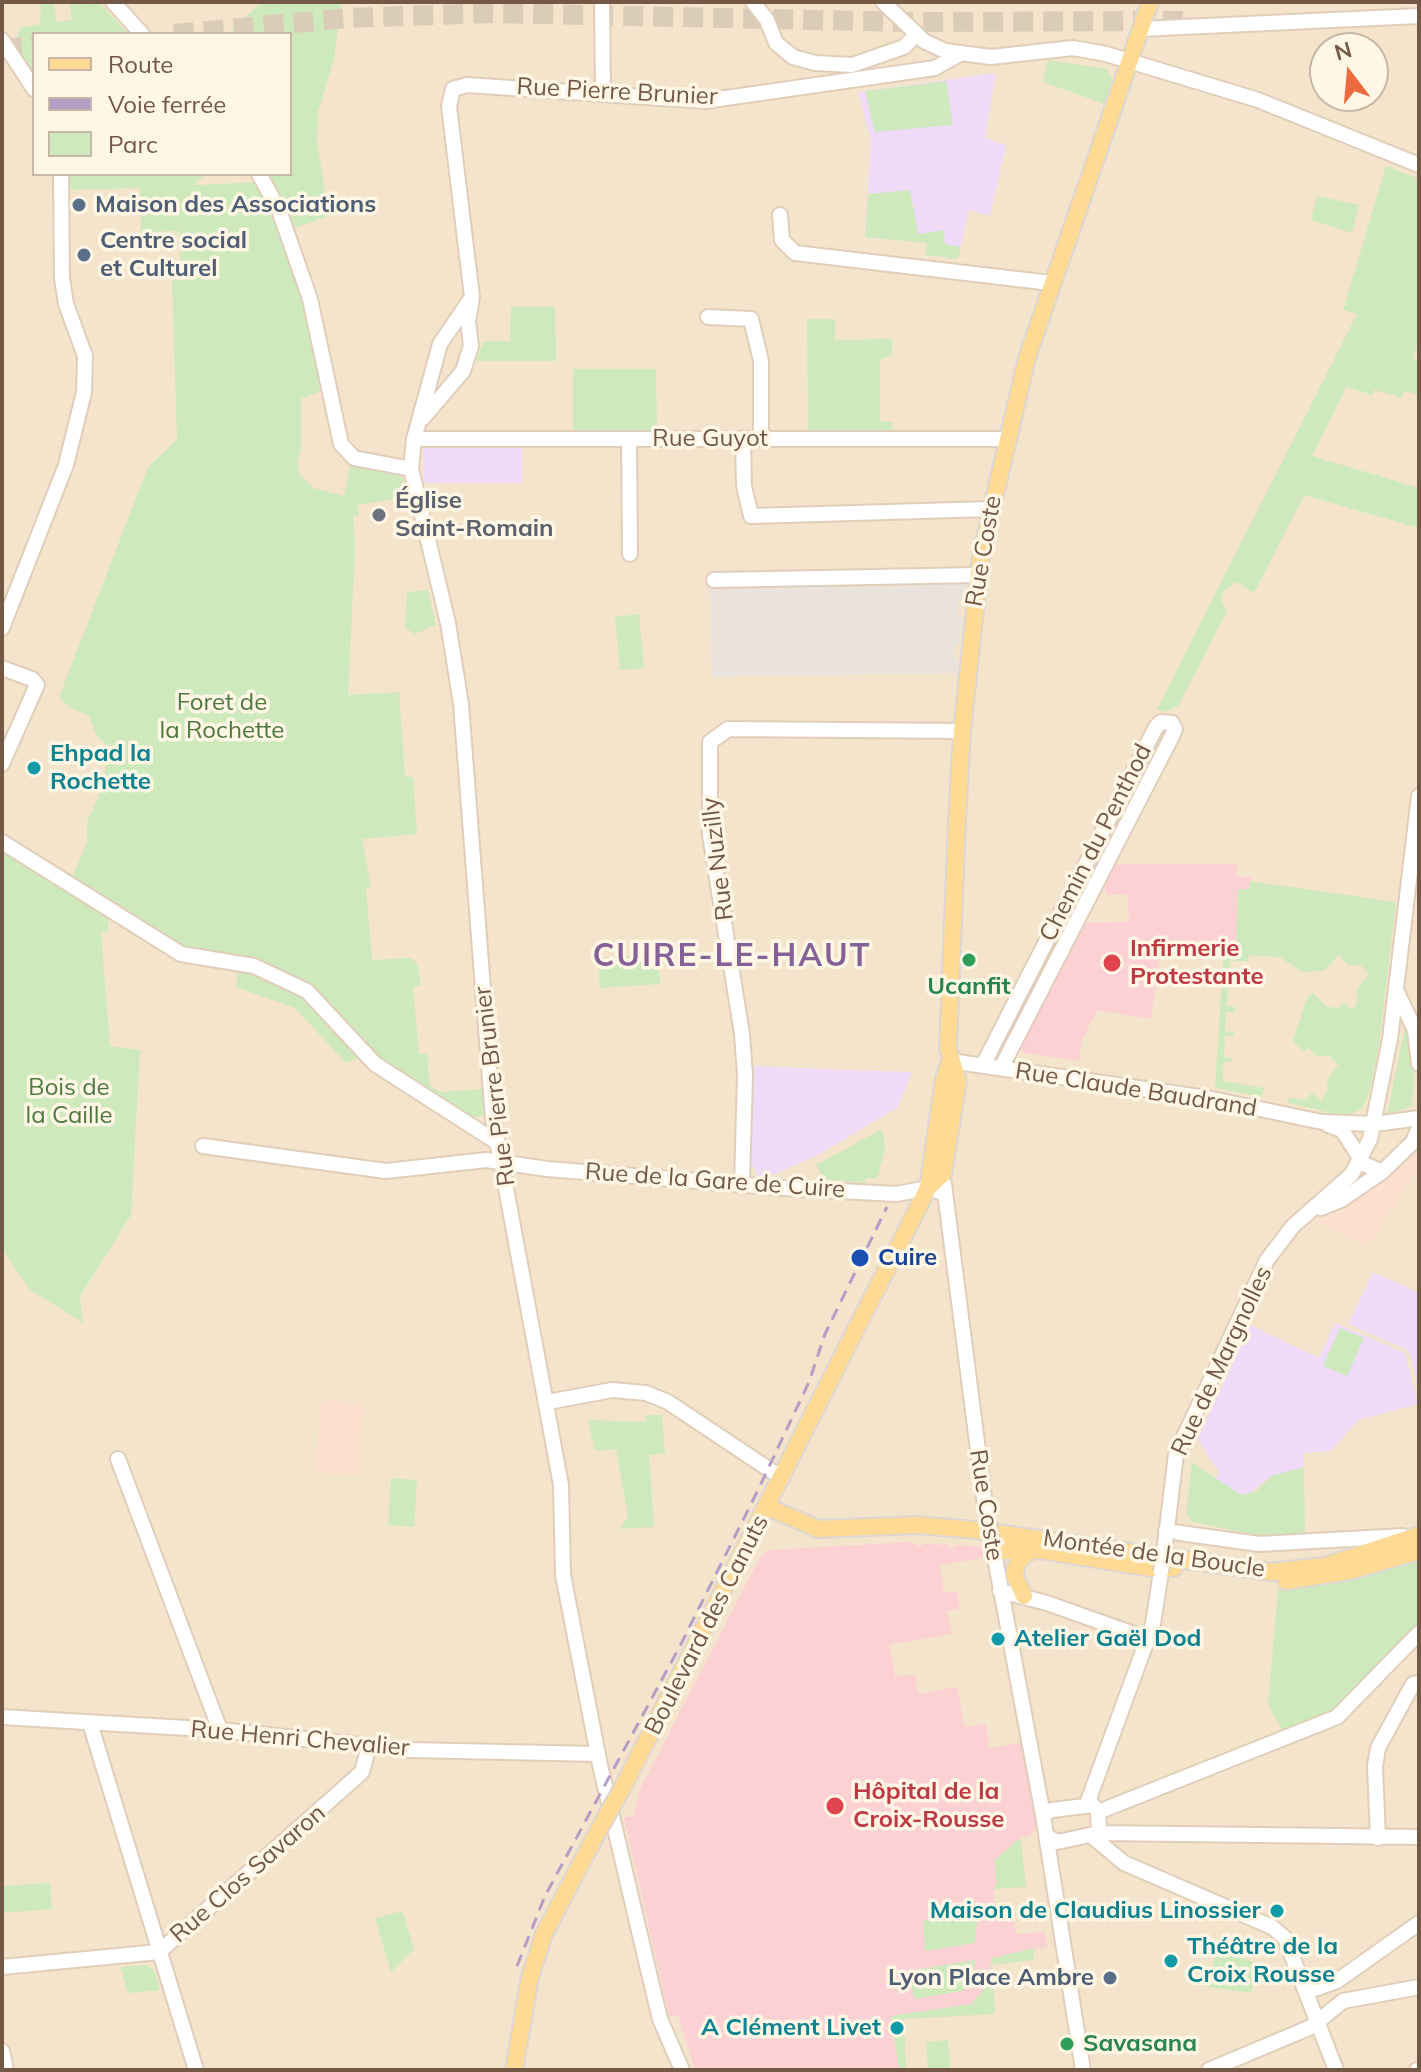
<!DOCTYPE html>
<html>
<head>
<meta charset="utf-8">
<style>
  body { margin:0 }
  #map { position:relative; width:1421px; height:2072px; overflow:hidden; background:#fdf2de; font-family:Mulish,sans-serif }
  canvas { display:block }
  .frame { position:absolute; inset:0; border:4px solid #735846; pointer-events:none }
  .legend { position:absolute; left:32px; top:32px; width:260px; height:144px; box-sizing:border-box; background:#fff6e5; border:2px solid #c7b7a5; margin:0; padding:10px 14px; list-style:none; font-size:24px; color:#735846 }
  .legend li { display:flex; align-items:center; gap:16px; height:40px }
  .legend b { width:40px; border:2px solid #c7b7a5 }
  .north { position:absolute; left:1309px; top:32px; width:80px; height:80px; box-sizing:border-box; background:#fff6e5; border:2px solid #c7b7a5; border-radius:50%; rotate:344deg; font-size:22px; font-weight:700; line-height:32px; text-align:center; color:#735846 }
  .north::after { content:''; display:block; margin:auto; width:28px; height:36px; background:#eb6b3f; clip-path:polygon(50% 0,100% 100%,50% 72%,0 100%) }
</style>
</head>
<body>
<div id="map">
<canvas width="1421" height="2072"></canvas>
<div class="frame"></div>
<ul class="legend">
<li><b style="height:10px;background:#feda94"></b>Route</li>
<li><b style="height:10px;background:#b49ec5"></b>Voie ferrée</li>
<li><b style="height:22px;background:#ceeabd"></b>Parc</li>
</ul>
<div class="north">N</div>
</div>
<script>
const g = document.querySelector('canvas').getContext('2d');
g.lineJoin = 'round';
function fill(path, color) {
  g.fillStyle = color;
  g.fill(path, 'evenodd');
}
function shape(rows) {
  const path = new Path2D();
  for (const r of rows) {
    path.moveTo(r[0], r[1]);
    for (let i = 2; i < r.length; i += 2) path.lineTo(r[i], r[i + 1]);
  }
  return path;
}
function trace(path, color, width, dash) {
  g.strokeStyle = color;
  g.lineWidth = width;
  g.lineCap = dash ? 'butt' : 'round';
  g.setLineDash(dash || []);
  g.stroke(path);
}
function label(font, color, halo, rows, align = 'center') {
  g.font = font + ' Mulish,sans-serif';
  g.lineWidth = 7;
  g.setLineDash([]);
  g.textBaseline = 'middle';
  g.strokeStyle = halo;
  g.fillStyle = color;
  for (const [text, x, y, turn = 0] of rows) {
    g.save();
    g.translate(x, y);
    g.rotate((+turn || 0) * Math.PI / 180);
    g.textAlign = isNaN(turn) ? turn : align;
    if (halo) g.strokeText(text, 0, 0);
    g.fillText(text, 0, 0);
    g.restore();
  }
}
const residential = shape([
  [2,2,1419,2,1419,2070,2,2070],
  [34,34,290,34,290,174,34,174],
  [1325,48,1373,48,1373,96,1325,96]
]);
const commercial = shape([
  [1412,1158,1419,1159,1419,1166,1369,1245,1317,1222,1370,1192],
  [328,1401,363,1403,359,1474,316,1473,320,1406]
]);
const industrial = shape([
  [965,582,965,596,959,601,958,615,963,620,961,641,955,646,954,657,959,664,958,673,712,677,709,586]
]);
const education = shape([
  [996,73,985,138,1006,145,990,216,969,210,958,259,926,255,927,243,865,237,871,141,858,92],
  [423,446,522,446,522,483,424,483],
  [753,1066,845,1070,912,1072,898,1107,818,1155,768,1177,758,1176,751,1163],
  [1373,1272,1419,1293,1419,1392,1409,1351,1348,1324],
  [1335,1323,1405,1353,1418,1404,1358,1420,1331,1451,1304,1453,1304,1467,1271,1476,1248,1495,1231,1492,1216,1478,1219,1473,1198,1439,1250,1325,1319,1358]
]);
const medical = shape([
  [1114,864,1238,864,1235,877,1251,877,1250,889,1238,889,1236,947,1160,954,1151,1019,1098,1010,1082,1039,1079,1061,1024,1053,1021,1047,1085,923,1129,922,1128,894,1106,895,1105,883],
  [912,1542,920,1547,924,1544,947,1545,952,1549,956,1545,985,1547,987,1557,940,1565,944,1593,957,1591,960,1608,947,1611,952,1634,889,1645,895,1677,915,1674,918,1694,957,1687,965,1727,986,1724,989,1748,1021,1743,1038,1830,1031,1831,1031,1836,1020,1837,1026,1887,994,1889,994,1912,1012,1911,1016,1934,1045,1932,1047,1948,1033,1949,1034,1960,992,1965,995,2014,904,2019,906,2070,695,2070,678,2015,669,2016,624,1817,633,1817,641,1787,761,1556,770,1550]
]);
const green = shape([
  [41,2,53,2,57,22,72,20,69,2,77,5,99,2,128,34,34,34,34,84,13,52,20,28,40,24],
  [262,2,340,2,341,5,334,59,318,112,317,142,329,216,292,229,265,174,290,174,290,34,230,31],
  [1048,60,1107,69,1113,81,1105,104,1043,82],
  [946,81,953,125,875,132,865,91],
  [1386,166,1419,179,1419,337,1413,359,1419,361,1419,395,1404,391,1402,398,1374,390,1373,395,1346,387,1312,456,1419,488,1419,528,1304,495,1254,593,1237,582,1224,590,1221,600,1227,611,1178,706,1165,712,1157,709,1357,314,1343,310],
  [67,174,202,174,203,178,196,181,197,185,260,182,307,303,326,390,301,398,301,450,297,462,300,475,314,488,344,496,350,467,355,464,396,472,403,480,406,489,399,491,401,498,358,505,359,515,353,516,355,549,348,695,399,692,405,777,413,777,417,834,362,839,371,886,366,887,372,960,410,958,417,963,421,985,413,987,419,1054,427,1054,430,1086,441,1092,482,1089,484,1115,471,1118,388,1063,384,1066,307,986,194,955,72,878,87,842,87,822,102,788,109,747,96,735,89,716,69,707,59,697,148,467,177,439,172,281,181,280,179,231,141,232,140,188,67,190],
  [910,190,918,234,944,230,945,244,961,247,958,259,926,255,927,243,865,237,868,194],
  [1317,196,1359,205,1352,233,1311,220],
  [511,307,555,307,556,361,476,361,484,341,510,341],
  [807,319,835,319,835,340,892,339,892,354,880,360,880,421,892,422,891,431,808,430],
  [573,369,656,369,657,432,573,432],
  [428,590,436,625,415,634,405,628,407,592],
  [639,614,644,668,620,670,615,617],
  [2,848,108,915,108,932,101,932,110,1046,140,1050,131,1215,80,1296,83,1323,29,1289,2,1249],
  [1250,881,1396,902,1379,1045,1369,1094,1362,1108,1350,1115,1342,1116,1286,1102,1290,1098,1305,1100,1312,1093,1321,1101,1328,1090,1327,1080,1338,1065,1329,1055,1318,1057,1308,1048,1304,1052,1293,1041,1307,998,1313,993,1327,1007,1338,1008,1344,1002,1352,1010,1356,1005,1358,988,1369,974,1360,965,1348,965,1339,955,1324,971,1302,972,1280,957,1249,955,1248,961,1230,961,1228,982,1236,983,1236,988,1228,988,1227,1006,1235,1007,1235,1012,1226,1012,1225,1031,1234,1032,1233,1036,1225,1036,1224,1057,1232,1058,1231,1062,1223,1062,1223,1081,1264,1088,1262,1097,1215,1088,1224,949,1236,947,1238,889,1249,889],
  [658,954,660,984,600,988,598,958],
  [238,968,253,970,304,993,360,1056,346,1063,295,1008,236,987],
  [1406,1021,1415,1066,1412,1106,1387,1115],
  [882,1129,885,1148,877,1179,865,1178,865,1183,824,1179,816,1165],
  [1340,1328,1364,1338,1347,1376,1323,1366],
  [646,1415,662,1415,665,1453,649,1455,654,1527,620,1529,628,1516,616,1449,595,1451,588,1420,646,1422],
  [1192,1462,1241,1495,1255,1492,1271,1476,1304,1467,1305,1533,1258,1535,1192,1522,1186,1513],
  [391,1478,417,1480,414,1527,388,1525],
  [1419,1557,1419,1623,1331,1714,1284,1733,1268,1705,1278,1588,1336,1582],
  [1017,1840,1021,1840,1026,1887,993,1889,997,1883,994,1861],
  [50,1883,52,1909,2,1913,2,1886],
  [402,1911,414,1949,391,1972,375,1918],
  [963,1914,978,1915,975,1943,925,1951,923,1920],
  [1047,1945,1033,1949,1034,1960,992,1965,995,2014,904,2019,906,2070,899,2070,891,2016,971,2004,988,1985,992,1958],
  [1216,1950,1258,1963,1251,1993,1207,1987],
  [975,1960,972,1982,962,1991,914,1999,909,1971],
  [146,1965,154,1970,160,1990,128,1993,120,1967],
  [948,2040,951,2070,928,2070,926,2042]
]);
const highwayTunnel = shape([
  [174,34,348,18,492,13,909,22,1187,21],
  [2,49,34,46]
]);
const minor = shape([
  [113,2,142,34],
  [602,2,603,92],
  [753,2,767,20,776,43,793,57,815,63,852,65,904,47,916,35],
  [883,2,924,41,945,51,991,57,1073,48,1106,54,1258,100,1419,165],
  [1140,29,1419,16],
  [2,40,34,89],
  [259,174,279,210,310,299,341,444,354,458,411,469],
  [780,215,782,240,795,253,1051,283],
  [472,297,440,344,414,439,411,469,448,623,461,704,493,1118,561,1485,563,1575,600,1765,652,1986,660,2019,682,2070],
  [708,317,751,319,761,361,761,438],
  [423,418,463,371,471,346,468,321,472,297,449,106,453,89,467,85,705,101,935,68,960,54],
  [743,438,744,486,751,516,990,509],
  [414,439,1007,439],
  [629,439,630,554],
  [714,580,977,575],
  [2,628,66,465,84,392,85,356,66,304,62,278,61,174],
  [2,668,32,679,37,685,2,764],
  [2,842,181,954,254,966,307,991,375,1064,498,1143],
  [1397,992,1415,1030,1419,1064],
  [950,1061,1207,1098,1322,1122,1375,1124,1419,1118],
  [983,1065,1156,727,1161,722,1172,723,1175,729,1171,738,1001,1068],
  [1328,1125,1342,1130,1364,1164,1382,1172],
  [203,1146,386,1171,486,1160,547,1169,784,1188,896,1194,928,1188,945,1194],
  [742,1184,745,1075,742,1034,710,835,710,742,728,729,962,731],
  [944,1184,985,1505],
  [1321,1208,1341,1200,1382,1172,1413,1142,1419,1127],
  [548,1402,612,1390,646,1393,668,1402,782,1478],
  [118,1459,220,1730],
  [1166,1531,1259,1544,1403,1536],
  [1166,1537,1176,1454,1267,1260,1293,1226,1352,1174,1370,1139,1390,1039,1419,796],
  [992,1542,1043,1815,1083,2070],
  [1000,1591,1047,1603,1148,1639],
  [2,1717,220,1730,409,1750,598,1754],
  [90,1723,196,2070],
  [1087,1804,1153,1624,1161,1572],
  [1098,1812,1337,1717,1419,1633],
  [1043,1815,1052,1810,1093,1805,1098,1812,1099,1833],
  [1099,1833,1419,1837],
  [1047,1836,1057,1842,1099,1833],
  [1093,1837,1124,1863,1272,1927,1285,1938,1336,2070],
  [1378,1838,1375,1766,1378,1748,1413,1684,1419,1683],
  [2,1967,159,1952,362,1772,369,1746],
  [1307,1992,1337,1981,1419,1923],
  [2,2051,6,2070],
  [1209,2070,1311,2027,1343,2001,1419,1987],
  [1417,2070,1419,2070]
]);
const major = shape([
  [928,1188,944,1079,950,1061],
  [768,1507,818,1529,918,1525,975,1530,1271,1572,1324,1566,1419,1535],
  [993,1551,1040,1550,1151,1568,1174,1568],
  [1286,1581,1350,1571,1419,1551],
  [1024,1596,1014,1574,1019,1560,1029,1552],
  [624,1785,928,1188,943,1174,958,1081,948,1048,957,822,962,731,981,555,1027,358,1150,2],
  [514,2070,530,1977,544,1934,598,1831]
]);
const rail = shape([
  [517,1966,545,1896,680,1646,758,1490,809,1382,825,1334,887,1207]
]);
const minorBridge = shape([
  [985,1505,992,1541],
  [1161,1572,1166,1537]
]);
const majorBridge = shape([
  [598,1831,624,1785]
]);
const markers = [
  [79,205,8,"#5c6f8a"],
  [84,255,8,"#5c6f8a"],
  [379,515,8,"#6b7280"],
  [34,768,8,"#0f9aa8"],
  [969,960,8,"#2e9e5b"],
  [1112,963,10,"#e0444e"],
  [860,1258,10,"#1a4fb4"],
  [998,1639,8,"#0f9aa8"],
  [835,1806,10,"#e0444e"],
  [1277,1911,8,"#0f9aa8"],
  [1171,1961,8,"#0f9aa8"],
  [1110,1978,8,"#5c6f8a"],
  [897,2028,8,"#0f9aa8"],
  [1067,2044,8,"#2e9e5b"]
];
const streetNames = [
  ["Rue Pierre Brunier",617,92,3],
  ["Rue Guyot",710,439],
  ["Rue Coste",984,551,-80],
  ["Chemin du Penthod",1096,843,-63],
  ["Rue Nuzilly",718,859,-97],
  ["Rue Pierre Brunier",495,1086,-97],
  ["Rue Claude Baudrand",1136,1090,9],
  ["Rue de la Gare de Cuire",715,1181,4],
  ["Rue de Margnolles",1222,1361,-65],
  ["Rue Coste",986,1505,81],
  ["Montée de la Boucle",1154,1554,8],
  ["Boulevard des Canuts",707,1625,-63],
  ["Rue Henri Chevalier",300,1739,5],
  ["Rue Clos Savaron",248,1874,-41]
];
const serviceNames = [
  ["Maison des Associations",95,205],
  ["Centre social",100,241],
  ["et Culturel",100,269],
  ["Lyon Place Ambre",1094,1978,"right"]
];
const worshipNames = [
  ["Église",395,501],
  ["Saint-Romain",395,529]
];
const parkNames = [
  ["Foret de",222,703],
  ["la Rochette",222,731],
  ["Bois de",69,1088],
  ["la Caille",69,1116]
];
const cultureNames = [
  ["Ehpad la",50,754],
  ["Rochette",50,782],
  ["Atelier Gaël Dod",1014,1639],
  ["Maison de Claudius Linossier",1261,1911,"right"],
  ["Théâtre de la",1187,1947],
  ["Croix Rousse",1187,1975],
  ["A Clément Livet",881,2028,"right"]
];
const healthNames = [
  ["Infirmerie",1130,949],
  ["Protestante",1130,977],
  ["Hôpital de la",853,1792],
  ["Croix-Rousse",853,1820]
];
const leisureNames = [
  ["Ucanfit",969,987],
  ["Savasana",1083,2044,"left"]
];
const transitNames = [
  ["Cuire",878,1258]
];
const districtNames = [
  ["CUIRE-LE-HAUT",732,956]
];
fill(residential, '#f4e4cc');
fill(commercial, '#fee0d1');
fill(industrial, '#eae3db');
fill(education, '#efdbf8');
fill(medical, '#fbd1d4');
fill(green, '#ceeabd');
trace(highwayTunnel, '#daccb8', 20, [20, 10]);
trace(minor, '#e0ceba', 18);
trace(major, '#ddd7d3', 20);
trace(minor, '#fff', 14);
trace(major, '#feda94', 16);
trace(rail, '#b49ec5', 3, [12, 8]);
trace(minorBridge, '#e0ceba', 18, []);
trace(majorBridge, '#ddd7d3', 20, []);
trace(minorBridge, '#fff', 14);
trace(majorBridge, '#feda94', 16);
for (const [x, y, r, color] of markers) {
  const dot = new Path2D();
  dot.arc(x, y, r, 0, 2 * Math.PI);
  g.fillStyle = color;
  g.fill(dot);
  trace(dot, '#fff6e5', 3);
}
label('24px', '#735846', '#fff6e5', streetNames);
label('bold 24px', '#4e5e75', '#fff6e5', serviceNames, 'left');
label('bold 24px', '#5b616d', '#fff6e5', worshipNames, 'left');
label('24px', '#4d793e', '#fff6e5', parkNames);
label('bold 24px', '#0d838f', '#fff6e5', cultureNames, 'left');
label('bold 24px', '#be3a42', '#fff6e5', healthNames, 'left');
label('bold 24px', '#27864d', '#fff6e5', leisureNames);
label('bold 24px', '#164399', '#fff6e5', transitNames, 'left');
g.letterSpacing = '2px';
label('bold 32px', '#866197', '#fff6e5', districtNames);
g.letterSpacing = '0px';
</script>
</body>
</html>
